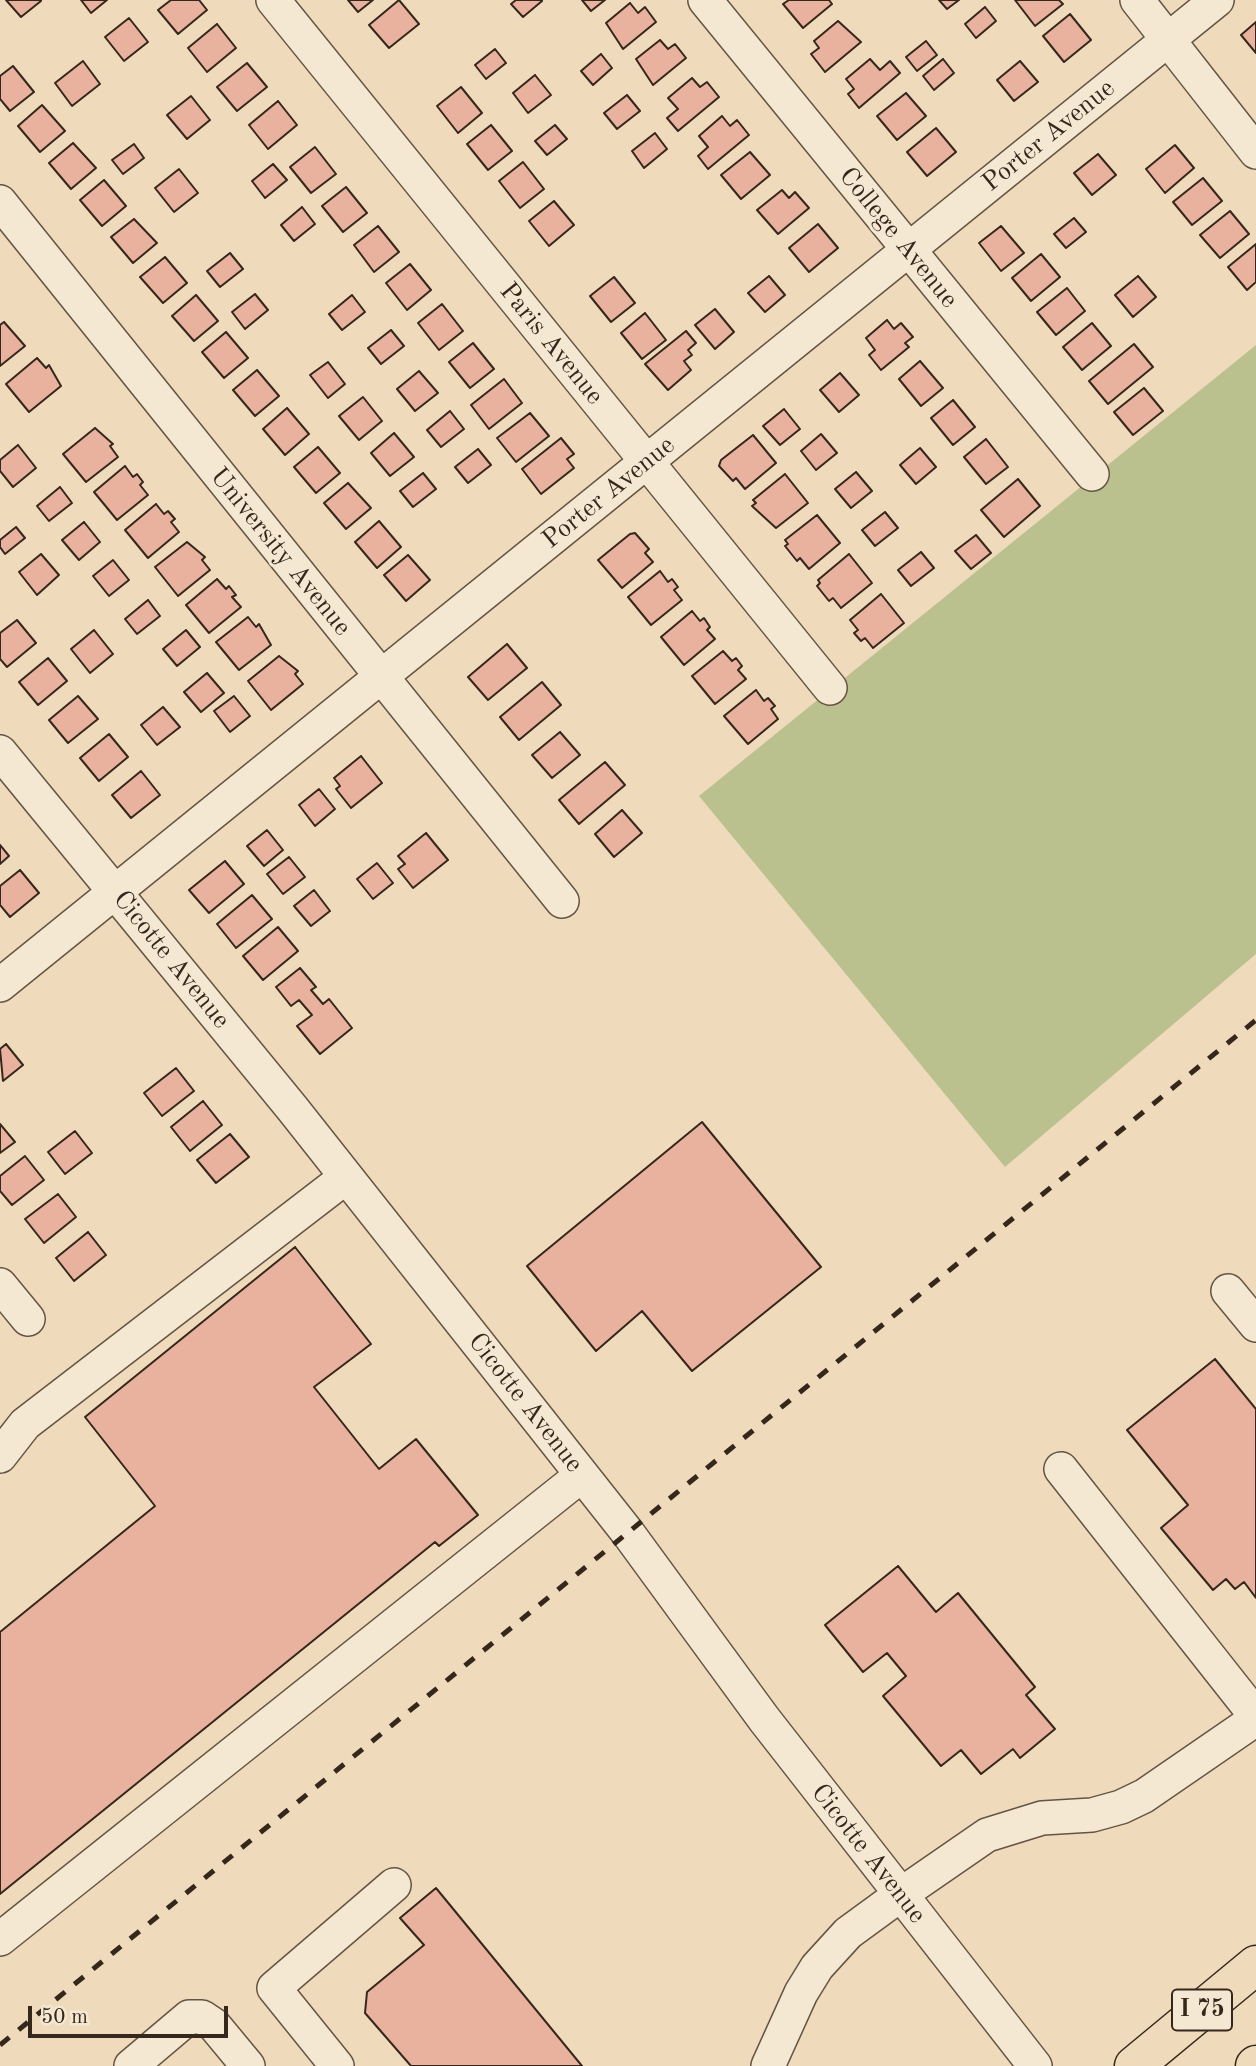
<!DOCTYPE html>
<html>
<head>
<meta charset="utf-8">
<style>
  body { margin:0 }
  #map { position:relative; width:1256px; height:2066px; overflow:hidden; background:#efdbbb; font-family:"Old Standard TT",serif }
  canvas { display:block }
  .scale { position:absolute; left:28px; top:2006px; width:200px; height:32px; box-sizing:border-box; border:4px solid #35271b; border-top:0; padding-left:9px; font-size:21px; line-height:24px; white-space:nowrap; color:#35271b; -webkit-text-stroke:5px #f5e8d3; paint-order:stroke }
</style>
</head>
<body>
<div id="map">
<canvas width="1256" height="2066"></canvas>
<div class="scale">50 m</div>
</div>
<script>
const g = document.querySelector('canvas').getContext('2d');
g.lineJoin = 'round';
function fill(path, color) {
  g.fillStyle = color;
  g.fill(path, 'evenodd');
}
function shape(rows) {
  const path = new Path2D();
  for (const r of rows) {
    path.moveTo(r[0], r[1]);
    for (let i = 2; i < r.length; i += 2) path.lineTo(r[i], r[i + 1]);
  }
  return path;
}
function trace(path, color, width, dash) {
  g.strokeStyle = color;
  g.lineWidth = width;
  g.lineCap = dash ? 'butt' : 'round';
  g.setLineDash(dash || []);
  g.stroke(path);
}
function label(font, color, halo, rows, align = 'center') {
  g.font = font + ' "Old Standard TT",serif';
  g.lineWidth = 6;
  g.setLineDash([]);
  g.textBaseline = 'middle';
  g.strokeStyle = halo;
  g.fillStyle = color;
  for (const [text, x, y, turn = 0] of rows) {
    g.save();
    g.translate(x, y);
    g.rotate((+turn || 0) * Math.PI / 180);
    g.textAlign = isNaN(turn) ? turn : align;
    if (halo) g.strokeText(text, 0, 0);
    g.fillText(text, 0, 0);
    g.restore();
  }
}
const green = shape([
  [1256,345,1256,954,1005,1167,699,796]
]);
const building = shape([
  [6,0,41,0,41,1,21,17,6,0],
  [81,0,107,0,91,13,81,0],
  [171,0,199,0,207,10,178,34,158,10,171,0],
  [348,0,373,0,358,12,348,0],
  [399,0,419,24,389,48,369,25,399,0],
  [516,0,542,0,542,1,523,17,511,4,516,0],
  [582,0,605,0,591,11,582,0],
  [789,0,829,0,832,4,803,28,783,4,789,0],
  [939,0,959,0,947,9,939,0],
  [1015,0,1059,0,1063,4,1035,26,1015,0],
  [630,3,638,13,645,7,656,22,623,49,606,23,630,3],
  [985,7,996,21,976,38,965,24,985,7],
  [1070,14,1091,40,1064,62,1043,36,1070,14],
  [129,18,148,42,124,61,105,37,129,18],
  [838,21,861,42,825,72,811,54,819,48,814,41,838,21],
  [1256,22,1256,53,1241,35,1256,22],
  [217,24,236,48,207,72,188,48,217,24],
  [660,40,668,49,675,44,686,58,653,85,636,59,660,40],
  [926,41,937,55,917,71,906,57,926,41],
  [495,49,506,63,486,79,475,65,495,49],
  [601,54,612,68,593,85,581,71,601,54],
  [870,59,880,70,890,61,900,73,859,108,848,94,854,89,846,79,870,59],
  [943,59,954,73,934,90,923,76,943,59],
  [83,61,100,84,72,106,55,83,83,61],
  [1020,61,1038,82,1014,101,997,80,1020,61],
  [247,63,267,87,237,111,217,87,247,63],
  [13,66,34,92,10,111,0,99,0,76,13,66],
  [535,75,551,95,528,113,513,93,535,75],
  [692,78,700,87,707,82,719,97,678,131,667,118,678,109,668,98,692,78],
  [461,87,482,113,458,133,437,106,461,87],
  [906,93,926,116,897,140,877,116,906,93],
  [627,95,640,111,617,129,604,113,627,95],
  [191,96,210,120,187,139,167,115,191,96],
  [278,101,297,125,268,149,249,125,278,101],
  [42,105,65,131,40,152,18,126,42,105],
  [722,116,730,126,737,120,749,135,708,169,698,156,708,147,699,136,722,116],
  [491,125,512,151,488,170,467,144,491,125],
  [555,125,567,139,547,155,535,141,555,125],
  [936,128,956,152,927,176,907,152,936,128],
  [655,133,667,149,644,168,632,151,655,133],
  [73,143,96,168,71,189,49,163,73,143],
  [134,144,144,158,123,174,112,160,134,144],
  [1175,145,1194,168,1165,193,1146,169,1175,145],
  [315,147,336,174,311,193,290,167,315,147],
  [750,152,770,175,741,199,721,175,750,152],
  [1098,154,1116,175,1092,195,1074,173,1098,154],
  [523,162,544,189,520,208,499,181,523,162],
  [273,164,287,180,265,198,252,181,273,164],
  [179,169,198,193,174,212,155,188,179,169],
  [1203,178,1222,201,1192,225,1173,202,1203,178],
  [104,180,126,206,102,226,80,200,104,180],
  [346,187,367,213,343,232,322,206,346,187],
  [782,190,789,198,795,192,809,208,778,234,757,210,782,190],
  [554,201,574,225,549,246,529,221,554,201],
  [302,207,315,224,294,241,281,225,302,207],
  [1230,211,1249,234,1220,258,1200,235,1230,211],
  [1074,218,1086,232,1066,248,1054,234,1074,218],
  [134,219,157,243,133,263,111,237,134,219],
  [818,224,838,248,809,272,789,248,818,224],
  [378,226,399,252,374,272,354,245,378,226],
  [1001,226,1024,253,1001,271,979,243,1001,226],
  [1256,244,1256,282,1247,290,1228,267,1256,244],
  [230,253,243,269,220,287,207,271,230,253],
  [1041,254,1060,277,1031,301,1012,278,1041,254],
  [165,257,187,283,163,303,140,277,165,257],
  [410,264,431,290,407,310,386,283,410,264],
  [769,276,785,295,765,312,748,293,769,276],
  [1138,276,1156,297,1133,317,1115,295,1138,276],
  [614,277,635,303,611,322,590,296,614,277],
  [1067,288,1085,311,1056,335,1037,312,1067,288],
  [255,294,268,310,245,329,232,312,255,294],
  [196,295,218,321,194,341,172,316,196,295],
  [352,295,365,312,342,330,329,314,352,295],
  [442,304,463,331,439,350,418,323,442,304],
  [715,309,734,332,715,349,695,325,715,309],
  [645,313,666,340,642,359,621,333,645,313],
  [887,320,894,329,901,323,913,337,905,343,909,347,881,370,869,355,875,350,866,338,887,320],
  [4,322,25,346,0,366,0,325,4,322],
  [1092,323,1111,346,1082,370,1063,347,1092,323],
  [391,330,404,346,381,364,368,348,391,330],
  [686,331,696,343,688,350,692,355,684,361,691,370,668,390,645,364,686,331],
  [226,332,248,358,224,378,202,352,226,332],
  [473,343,494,369,470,388,449,362,473,343],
  [1134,344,1153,367,1108,404,1089,381,1134,344],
  [37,358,46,368,49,365,61,386,29,412,6,384,37,358],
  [920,361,943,388,921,406,899,379,920,361],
  [328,362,345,384,328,398,310,375,328,362],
  [257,370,279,396,255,416,233,390,257,370],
  [419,371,438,393,415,411,397,389,419,371],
  [840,373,859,395,839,412,820,390,840,373],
  [504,379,522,403,489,429,471,405,504,379],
  [1144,388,1163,411,1133,435,1114,412,1144,388],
  [363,397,382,421,359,440,339,416,363,397],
  [953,400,975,427,953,445,931,418,953,400],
  [287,408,309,434,285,455,263,429,287,408],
  [784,409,800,429,780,445,763,426,784,409],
  [450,411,464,429,441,447,427,430,450,411],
  [530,413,549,436,516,462,497,438,530,413],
  [95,428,113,444,110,446,118,457,86,482,63,454,95,428],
  [394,433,414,457,390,476,371,453,394,433],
  [821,434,837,453,816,470,801,451,821,434],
  [753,435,776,463,745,489,736,478,733,481,719,466,721,460,753,435],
  [561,438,574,454,567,459,574,468,541,494,522,469,561,438],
  [986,439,1008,467,986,484,964,457,986,439],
  [18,445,36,468,13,487,0,471,0,460,18,445],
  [318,447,340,473,316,493,294,467,318,447],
  [920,448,936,467,916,484,900,465,920,448],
  [478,449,491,465,468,483,455,467,478,449],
  [125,466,133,477,137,474,143,482,140,485,148,495,117,520,94,492,125,466],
  [856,472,872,491,851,508,835,489,856,472],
  [423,473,436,489,413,507,400,491,423,473],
  [785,474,808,503,776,528,752,506,756,503,753,500,785,474],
  [1018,479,1040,506,1004,537,981,510,1018,479],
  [348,483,371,508,346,529,324,503,348,483],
  [60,487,72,503,49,521,37,506,60,487],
  [156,504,164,514,168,511,175,519,171,522,179,532,148,558,125,530,156,504],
  [885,512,898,528,875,546,862,530,885,512],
  [817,515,840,543,809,569,800,558,797,561,785,546,788,544,785,540,817,515],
  [379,521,401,547,377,568,355,542,379,521],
  [84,522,100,542,79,560,62,540,84,522],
  [16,527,25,538,5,554,0,547,0,540,16,527],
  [635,533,649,549,645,553,653,562,622,588,598,560,630,534,635,533],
  [976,535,991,553,971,569,955,551,976,535],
  [187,542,205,557,202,560,210,570,178,596,155,567,187,542],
  [921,552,934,568,911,586,898,570,921,552],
  [41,554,59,575,37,595,19,572,41,554],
  [849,554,872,583,841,608,833,598,829,601,817,586,820,583,818,580,849,554],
  [408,555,430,580,406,601,384,575,408,555],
  [113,560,129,580,109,596,93,576,113,560],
  [660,571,668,582,672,579,678,587,674,590,682,600,651,625,628,597,660,571],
  [217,579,226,589,229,586,236,595,232,597,241,607,209,633,186,605,217,579],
  [881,594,904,623,873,648,865,638,861,641,854,633,858,630,850,620,881,594],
  [148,600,160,616,137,634,125,619,148,600],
  [692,611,700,621,704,618,710,627,707,630,715,639,684,665,661,637,692,611],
  [248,617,256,627,259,624,271,645,239,670,216,642,248,617],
  [17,620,36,643,7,667,0,659,0,633,17,620],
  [94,630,113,654,90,673,71,649,94,630],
  [186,630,200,647,177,666,163,649,186,630],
  [507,644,527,668,488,700,468,677,507,644],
  [723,651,732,661,736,658,742,666,738,670,746,679,715,704,692,676,723,651],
  [279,656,298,671,295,674,303,684,271,710,248,681,279,656],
  [48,658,67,681,38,705,19,682,48,658],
  [207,673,224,693,201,712,184,692,207,673],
  [542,682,561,705,519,740,500,717,542,682],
  [756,690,764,701,768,698,775,706,771,709,778,719,748,744,724,716,756,690],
  [78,696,98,719,68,743,49,720,78,696],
  [234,696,250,716,230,732,214,711,234,696],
  [163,707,180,727,157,745,141,725,163,707],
  [560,732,580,755,552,778,532,755,560,732],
  [109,734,128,757,99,781,80,758,109,734],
  [361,756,382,783,351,808,336,789,340,786,334,778,361,756],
  [605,762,625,785,579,824,559,800,605,762],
  [141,771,160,795,131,818,112,795,141,771],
  [319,789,335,809,315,826,299,805,319,789],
  [622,810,642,833,614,857,595,834,622,810],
  [267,830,283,850,264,866,247,846,267,830],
  [426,833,448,860,413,888,398,869,405,864,398,856,426,833],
  [0,845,9,856,0,864,0,845],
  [289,857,305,877,283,894,267,874,289,857],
  [225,861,244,884,209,913,189,890,225,861],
  [377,863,393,883,373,899,357,879,377,863],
  [20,870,39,893,10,917,0,905,0,886,20,870],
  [314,890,330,911,311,926,294,906,314,890],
  [252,895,272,919,236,948,217,924,252,895],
  [278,927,298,951,263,980,243,956,278,927],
  [300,968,316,987,311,990,323,1004,329,999,352,1028,320,1054,297,1026,312,1015,299,1000,291,1006,276,987,300,968],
  [6,1044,23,1065,3,1081,0,1049,6,1044],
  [176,1068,194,1091,162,1116,144,1093,176,1068],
  [203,1101,222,1125,190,1151,171,1127,203,1101],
  [702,1122,821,1267,692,1371,642,1311,596,1351,527,1266,702,1122],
  [0,1124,15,1142,0,1153,0,1124],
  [75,1131,92,1153,65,1174,48,1152,75,1131],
  [230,1134,249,1157,216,1183,197,1160,230,1134],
  [25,1156,44,1180,12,1205,0,1191,0,1176,25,1156],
  [58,1194,76,1217,44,1243,25,1219,58,1194],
  [88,1232,106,1255,74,1281,56,1258,88,1232],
  [295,1247,371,1344,314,1387,379,1469,416,1439,478,1515,439,1546,435,1542,0,1894,0,1632,155,1506,85,1417,295,1247],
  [1215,1359,1256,1409,1256,1598,1244,1582,1235,1589,1226,1579,1213,1590,1161,1528,1188,1505,1127,1430,1215,1359],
  [898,1566,936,1612,958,1593,1035,1687,1026,1695,1055,1729,1020,1758,1013,1749,981,1774,961,1750,941,1766,883,1696,906,1676,887,1653,863,1672,825,1625,898,1566],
  [436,1888,582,2066,411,2066,365,2013,367,1992,424,1945,400,1918,436,1888]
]);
const minor = shape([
  [273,0,830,688],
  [705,0,1092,474],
  [1137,0,1256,152],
  [0,202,562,901],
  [0,752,292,1108,628,1533,764,1719,1035,2066],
  [0,985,1217,0],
  [0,1285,28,1319],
  [1228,1291,1256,1325],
  [0,1456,25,1424,346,1177],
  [1061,1469,1256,1716],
  [0,1939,582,1475],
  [131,2066,189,2017,202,2017,214,2025,248,2066],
  [337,2066,274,1988,394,1885],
  [768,2066,801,1993,817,1967,848,1933,900,1895,987,1835,1042,1818,1092,1815,1121,1807,1144,1796,1256,1719]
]);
const highway = shape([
  [1134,2066,1256,1965],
  [1255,2066,1256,2065]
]);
const rail = shape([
  [0,2045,1256,1020]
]);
const shields = [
  [1202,2010,60]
];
const shieldNames = [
  ["I 75",1202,2010]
];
const streetNames = [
  ["Porter Avenue",1049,136,-39],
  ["College Avenue",898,238,51],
  ["Paris Avenue",551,344,51],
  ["Porter Avenue",609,493,-39],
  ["University Avenue",280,552,51],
  ["Cicotte Avenue",171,960,51],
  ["Cicotte Avenue",525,1403,52],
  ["Cicotte Avenue",868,1854,52]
];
fill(green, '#bbc08f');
fill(building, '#e9b29e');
trace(building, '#35271b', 2);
trace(minor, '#645443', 36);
trace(highway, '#35271b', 41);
trace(minor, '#f5e8d3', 33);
trace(highway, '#efdbbb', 38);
trace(rail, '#35271b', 5, [12, 12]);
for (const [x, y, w] of shields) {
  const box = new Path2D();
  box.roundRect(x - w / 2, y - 20.5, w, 41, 5);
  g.fillStyle = '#f5e8d3';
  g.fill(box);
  trace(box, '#35271b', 2);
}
label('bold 24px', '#35271b', null, shieldNames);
label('26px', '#35271b', '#f5e8d3', streetNames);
</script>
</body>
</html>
